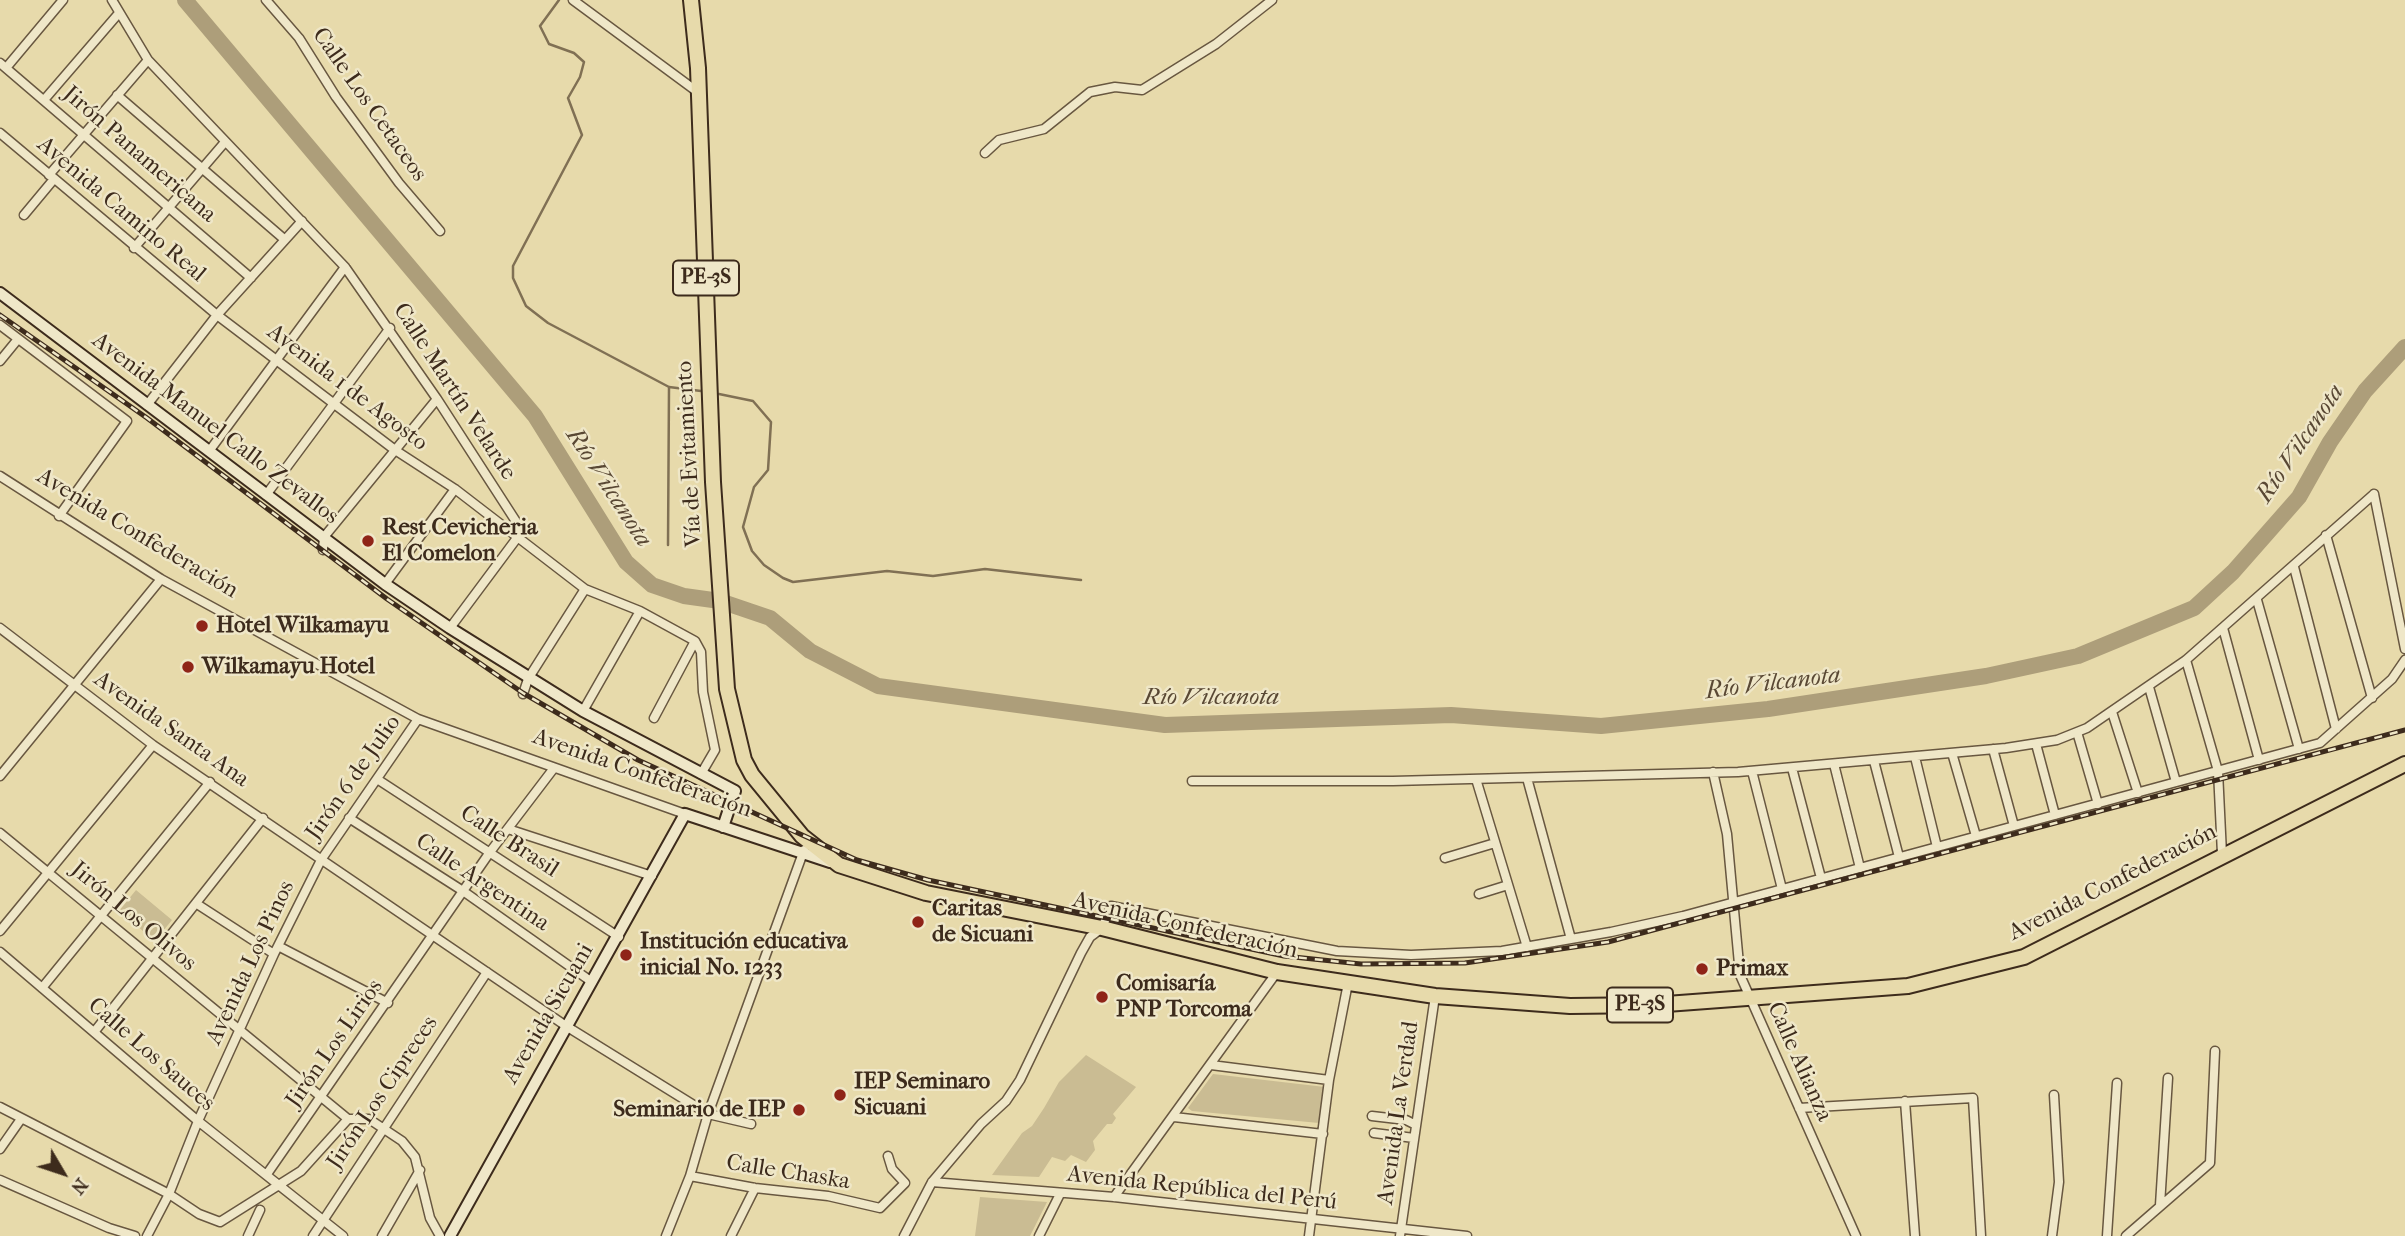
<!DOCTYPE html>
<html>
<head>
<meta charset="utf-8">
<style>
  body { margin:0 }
  #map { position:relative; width:2405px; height:1236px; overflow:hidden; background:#e7daab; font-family:"IM FELL French Canon",serif }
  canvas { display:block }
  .north { position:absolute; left:28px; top:1138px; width:70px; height:70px; -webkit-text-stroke:5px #efe7c8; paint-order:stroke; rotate:129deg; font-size:19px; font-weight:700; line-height:28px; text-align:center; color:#3d2b1c }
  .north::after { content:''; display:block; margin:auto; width:24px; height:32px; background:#3d2b1c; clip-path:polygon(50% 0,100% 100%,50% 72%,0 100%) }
</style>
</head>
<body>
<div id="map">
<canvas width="2405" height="1236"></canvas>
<div class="north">N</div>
</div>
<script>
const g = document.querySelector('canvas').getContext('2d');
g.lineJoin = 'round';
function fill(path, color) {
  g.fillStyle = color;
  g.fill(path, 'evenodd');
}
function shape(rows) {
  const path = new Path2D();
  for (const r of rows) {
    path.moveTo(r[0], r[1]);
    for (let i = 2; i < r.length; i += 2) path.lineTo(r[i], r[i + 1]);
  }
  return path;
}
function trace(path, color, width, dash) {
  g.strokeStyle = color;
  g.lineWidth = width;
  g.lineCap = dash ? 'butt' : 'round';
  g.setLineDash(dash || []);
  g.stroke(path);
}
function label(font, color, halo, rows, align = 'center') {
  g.font = font + ' "IM FELL French Canon",serif';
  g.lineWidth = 5;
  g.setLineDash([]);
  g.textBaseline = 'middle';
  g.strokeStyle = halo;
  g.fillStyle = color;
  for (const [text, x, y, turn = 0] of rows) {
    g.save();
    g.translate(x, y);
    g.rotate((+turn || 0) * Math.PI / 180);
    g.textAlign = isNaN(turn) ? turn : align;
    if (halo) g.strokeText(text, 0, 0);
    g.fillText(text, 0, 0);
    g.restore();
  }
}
const green = shape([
  [136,890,172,920,155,941,119,911],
  [1086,1055,1136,1087,1113,1114,1116,1118,1112,1124,1107,1124,1093,1141,1095,1150,1086,1162,1071,1155,1065,1161,1052,1157,1039,1177,992,1175,1022,1133,1032,1126,1044,1108,1059,1082],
  [1213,1074,1325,1087,1319,1123,1192,1111,1188,1108],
  [980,1197,1047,1202,1030,1236,975,1236]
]);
const stream = shape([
  [559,0,540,26,549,44,574,53,584,62,580,77,568,98,582,135,513,266,513,278,526,306,548,323,669,387,701,391],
  [719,394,753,401,771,422,768,470,754,487,743,527,752,551,764,565,783,578,793,582,887,571,933,576,985,569,1081,580],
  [668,545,669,387]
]);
const river = shape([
  [185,0,535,416,626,562,652,585,684,596,720,601,770,618,810,651,878,686,1165,725,1451,715,1601,726,1768,709,1986,676,2078,656,2194,608,2233,572,2299,497,2330,442,2365,391,2405,347]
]);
const street = shape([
  [112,0,148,60,345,267,437,399,517,523,517,538],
  [266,0,299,38,336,97,399,183,440,231],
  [573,0,699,93],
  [0,63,251,278],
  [6,68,63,0],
  [117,95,284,239],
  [44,100,119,13],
  [0,133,217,315,395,450,455,489,585,589,640,611,695,641,701,652,703,692,715,750,701,774],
  [985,153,999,140,1044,129,1090,92,1115,87,1142,90,1216,44,1272,0],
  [49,175,148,60],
  [24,215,54,179],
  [134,248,225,142],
  [0,325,127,421,59,516],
  [0,361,18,339],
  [147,405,217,315,302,221],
  [210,450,345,267],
  [0,476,161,579,418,719,685,814],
  [2374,494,2405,649],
  [266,495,390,328],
  [2326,535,2372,698],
  [323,550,324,537,437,399],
  [2294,567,2336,729],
  [385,584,455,489],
  [2257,600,2299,749],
  [0,628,153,745,566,1026,708,1114,751,1124],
  [450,628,517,538],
  [2223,628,2259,760],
  [2186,660,2218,771,2222,854],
  [2149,687,2176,782],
  [523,694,528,679,585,589],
  [583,711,640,611],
  [2112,712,2138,793],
  [654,718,695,641],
  [2077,732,2098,804],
  [2036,744,2055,815],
  [1993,749,2014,826],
  [1952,753,1976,836],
  [1915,757,1937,847],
  [1874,761,1899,857],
  [1834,764,1860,868],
  [1792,768,1821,878],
  [1752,771,1782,889],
  [1713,772,1727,834,1740,975,1856,1236],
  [0,776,161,579],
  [1527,778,1571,939],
  [377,779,619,937],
  [1476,779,1527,947],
  [1192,781,1393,781,1738,772,2006,748,2057,740,2087,728,2186,660,2374,494],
  [349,818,463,891,592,982],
  [508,829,652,876],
  [0,833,348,1119,369,1119,402,1141,415,1157,430,1218,440,1236],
  [1445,858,1495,843],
  [1479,894,1508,885],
  [197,904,274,954],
  [0,931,153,745],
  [280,947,388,1003],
  [0,952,198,1121,343,1236],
  [42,988,210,782],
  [95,1031,263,818],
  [1211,1065,1329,1080],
  [1905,1101,1915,1236],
  [0,1107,169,1194,199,1214,220,1222,301,1171,348,1119],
  [1799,1108,1973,1098,1981,1236],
  [1372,1116,1406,1120,1416,1125],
  [1174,1117,1323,1134],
  [1374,1133,1414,1138],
  [0,1149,21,1119],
  [267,1174,490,852,554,768],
  [690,1176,755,1188,828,1196,880,1208,905,1183,892,1169,888,1156],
  [0,1180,109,1228,135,1236],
  [932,1182,1114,1197,1467,1236],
  [1114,1197,1277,972],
  [2160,1205,2168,1078],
  [147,1236,169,1194,198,1121,274,954,321,860,418,719],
  [248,1236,260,1210],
  [313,1236,487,972],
  [382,1236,420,1170],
  [666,1236,690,1176,708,1114,804,850],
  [731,1236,755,1188],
  [904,1236,932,1182,981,1124,1006,1101,1020,1080,1081,953,1090,937,1102,928,1111,906,1337,951,1411,955,1502,951,1611,932,1683,916,2320,743,2392,679,2405,660],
  [1039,1236,1060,1194],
  [1309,1236,1329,1080,1348,983],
  [1400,1236,1435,996],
  [2052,1236,2059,1182,2054,1095],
  [2107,1236,2117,1083],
  [2126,1236,2210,1163,2215,1051]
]);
const secondary = shape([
  [0,293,385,584,450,628,583,711,735,791,723,827],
  [450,1236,685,814,830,862]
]);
const highway = shape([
  [691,0,698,68,713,482,727,689,744,760,752,775,802,836,839,865,926,893,1102,928,1277,972,1435,996,1570,1006,1653,1005,1908,986,2024,957,2405,764]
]);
const rail = shape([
  [0,315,147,418,387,599,523,693,638,760,857,860,928,880,1284,956,1361,964,1465,963,1608,942,2405,730]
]);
const markers = [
  [368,541,7,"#8f2418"],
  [202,626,7,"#8f2418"],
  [188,667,7,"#8f2418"],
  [918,922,7,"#8f2418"],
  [626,955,7,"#8f2418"],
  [1702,969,7,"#8f2418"],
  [1102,997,7,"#8f2418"],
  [840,1095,7,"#8f2418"],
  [799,1110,7,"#8f2418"]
];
const shields = [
  [706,278,66],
  [1640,1005,66]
];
const shieldNames = [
  ["PE-3S",706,278],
  ["PE-3S",1640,1005]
];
const streetNames = [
  ["Calle Los Cetaceos",369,105,55],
  ["Jirón Panamericana",139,155,41],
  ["Avenida Camino Real",121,210,40],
  ["Avenida 1 de Agosto",347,388,37],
  ["Calle Martín Velarde",454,392,57],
  ["Avenida Manuel Callo Zevallos",215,429,37],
  ["Vía de Evitamiento",690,454,-93],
  ["Avenida Confederación",137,534,31],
  ["Avenida Santa Ana",171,730,35],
  ["Avenida Confederación",642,774,19],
  ["Jirón 6 de Julio",354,778,-55],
  ["Calle Brasil",509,842,33],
  ["Calle Argentina",482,883,34],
  ["Avenida Confederación",2113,883,-27],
  ["Jirón Los Olivos",133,917,40],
  ["Avenida Confederación",1185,926,13],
  ["Avenida Los Pinos",251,963,-65],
  ["Avenida Sicuani",549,1014,-60],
  ["Jirón Los Lirios",335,1044,-55],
  ["Calle Los Sauces",151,1055,41],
  ["Calle Alianza",1799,1062,66],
  ["Jirón Los Cipreces",383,1093,-56],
  ["Avenida La Verdad",1399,1113,-82],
  ["Calle Chaska",788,1173,9],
  ["Avenida República del Perú",1202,1189,6]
];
const poiNames = [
  ["Rest Cevicheria",382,528],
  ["El Comelon",382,554],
  ["Hotel Wilkamayu",216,626],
  ["Wilkamayu Hotel",202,667],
  ["Caritas",932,909],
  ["de Sicuani",932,935],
  ["Institución educativa",640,942],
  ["inicial No. 1233",640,968],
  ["Primax",1716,969],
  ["Comisaría",1116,984],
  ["PNP Torcoma",1116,1010],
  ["IEP Seminaro",854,1082],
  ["Sicuani",854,1108],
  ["Seminario de IEP",785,1110,"right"]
];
const waterNames = [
  ["Río Vilcanota",2301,444,-56],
  ["Río Vilcanota",608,488,57],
  ["Río Vilcanota",1773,684,-7],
  ["Río Vilcanota",1211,698]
];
fill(green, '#cabc93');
trace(stream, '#807054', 2.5);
trace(river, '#ad9e7a', 16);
trace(street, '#685740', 11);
trace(secondary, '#3d2b1c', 14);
trace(highway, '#3d2b1c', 18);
trace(street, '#efe7c8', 8);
trace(secondary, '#efe7c8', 10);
trace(highway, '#e7daab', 14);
trace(rail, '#3d2b1c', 5);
trace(rail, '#efe7c8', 2.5, [8]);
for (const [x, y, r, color] of markers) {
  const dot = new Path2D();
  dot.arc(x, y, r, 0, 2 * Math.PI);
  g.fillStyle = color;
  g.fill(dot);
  trace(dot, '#efe7c8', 2.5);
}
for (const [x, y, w] of shields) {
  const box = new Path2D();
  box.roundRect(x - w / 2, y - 17.5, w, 35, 5);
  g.fillStyle = '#efe7c8';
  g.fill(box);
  trace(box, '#3d2b1c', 2);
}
label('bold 21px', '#3d2b1c', null, shieldNames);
label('23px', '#3d2b1c', '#efe7c8', streetNames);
label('bold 23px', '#3d2b1c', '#efe7c8', poiNames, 'left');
label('italic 24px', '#594834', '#efe7c8', waterNames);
</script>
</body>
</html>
